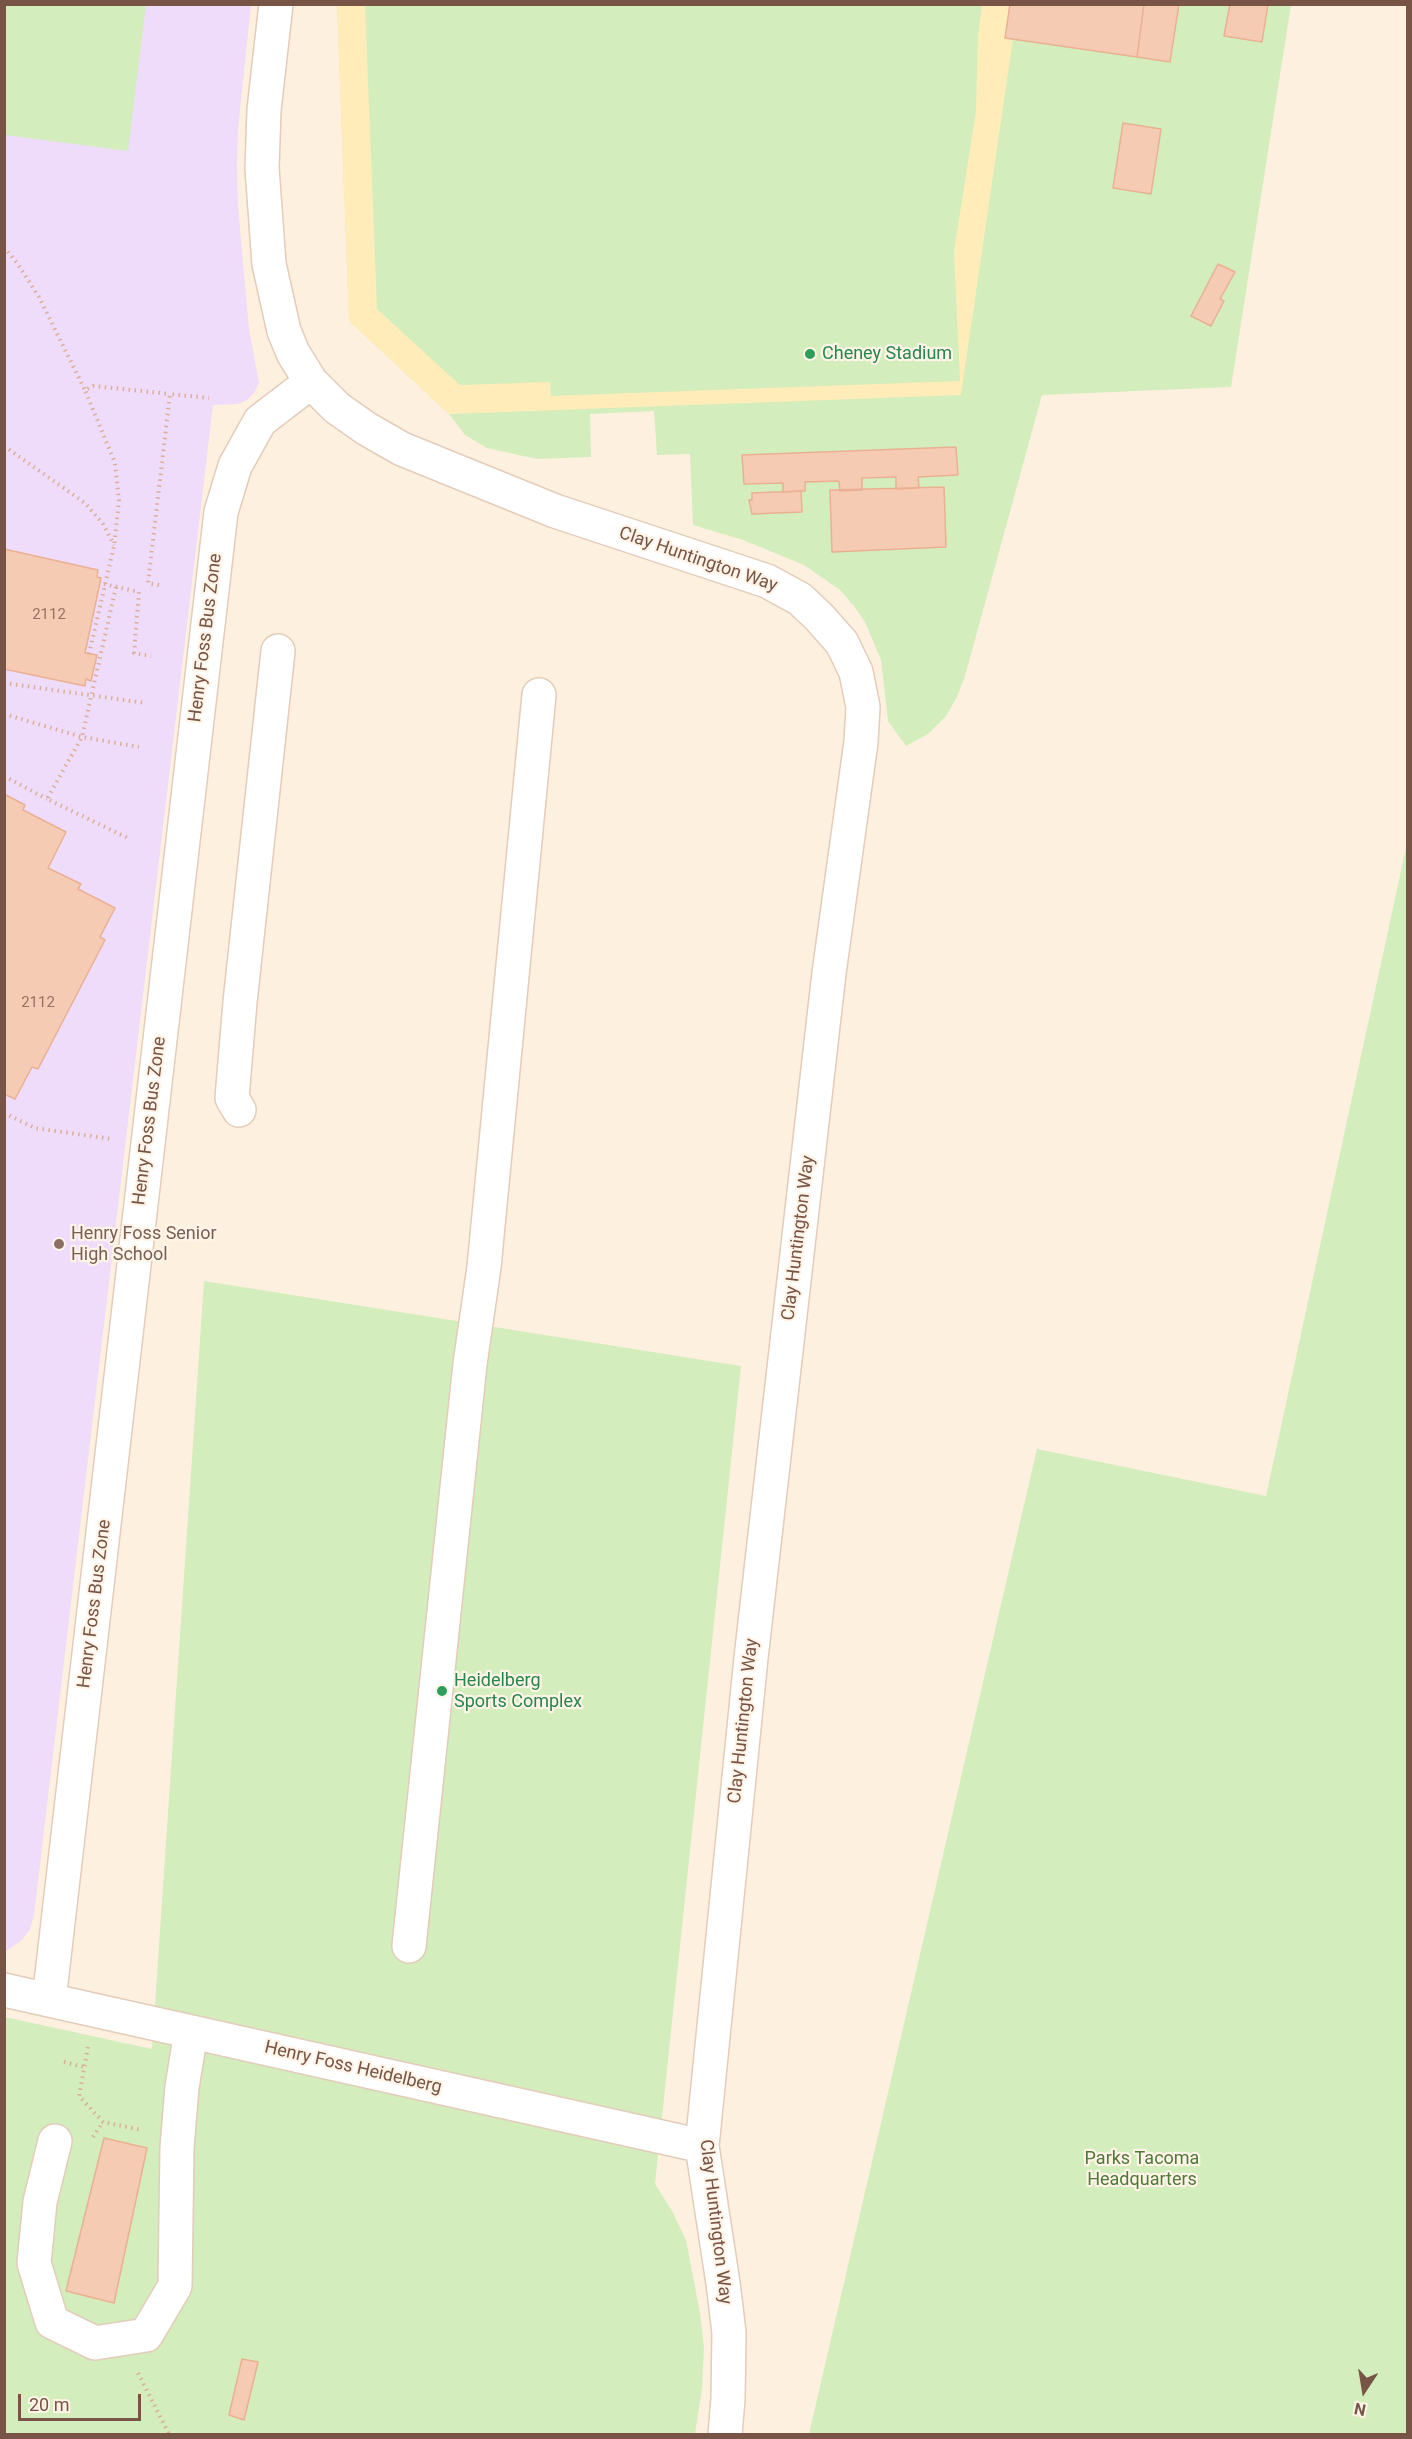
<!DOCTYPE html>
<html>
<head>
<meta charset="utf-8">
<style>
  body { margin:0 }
  #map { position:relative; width:1412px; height:2439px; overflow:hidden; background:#fef0df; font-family:Roboto,sans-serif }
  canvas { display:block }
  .frame { position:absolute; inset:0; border:6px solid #775445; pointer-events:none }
  .north { position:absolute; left:1334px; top:2361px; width:60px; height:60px; -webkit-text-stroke:4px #fff4e7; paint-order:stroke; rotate:192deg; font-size:16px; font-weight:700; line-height:24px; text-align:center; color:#775445 }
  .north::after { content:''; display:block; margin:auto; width:21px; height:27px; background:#775445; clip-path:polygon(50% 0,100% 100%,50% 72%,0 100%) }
  .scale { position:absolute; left:18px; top:2394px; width:123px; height:27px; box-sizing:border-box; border:3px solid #775445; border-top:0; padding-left:8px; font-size:18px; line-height:21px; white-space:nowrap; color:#775445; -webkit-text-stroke:4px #fff4e7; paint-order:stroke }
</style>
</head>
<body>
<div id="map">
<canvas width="1412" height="2439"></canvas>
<div class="frame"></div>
<div class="north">N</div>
<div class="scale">20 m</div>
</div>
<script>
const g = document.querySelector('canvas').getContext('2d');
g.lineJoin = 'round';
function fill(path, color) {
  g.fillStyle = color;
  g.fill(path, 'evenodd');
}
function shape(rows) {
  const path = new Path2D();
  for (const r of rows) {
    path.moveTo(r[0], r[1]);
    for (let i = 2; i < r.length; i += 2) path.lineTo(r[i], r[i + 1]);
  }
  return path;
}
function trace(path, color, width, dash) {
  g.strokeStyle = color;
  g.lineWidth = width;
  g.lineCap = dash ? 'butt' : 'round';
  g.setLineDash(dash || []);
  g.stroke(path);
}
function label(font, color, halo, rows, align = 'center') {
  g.font = font + ' Roboto,sans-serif';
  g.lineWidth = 4.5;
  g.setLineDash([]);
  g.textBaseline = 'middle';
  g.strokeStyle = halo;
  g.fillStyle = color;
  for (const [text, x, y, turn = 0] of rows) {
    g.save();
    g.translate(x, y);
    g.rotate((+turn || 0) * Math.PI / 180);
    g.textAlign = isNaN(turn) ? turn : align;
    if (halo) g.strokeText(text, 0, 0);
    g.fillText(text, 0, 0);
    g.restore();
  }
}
const education = shape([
  [5,5,251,5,238,129,237,167,238,206,249,329,259,383,254,393,247,400,238,404,213,405,34,1915,30,1929,22,1940,5,1952]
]);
const green = shape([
  [4,5,146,5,128,151,5,135],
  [337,5,1291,5,1231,387,1042,395,965,676,957,697,946,716,928,734,906,746,888,721,881,660,865,622,854,606,840,590,804,565,743,540,693,525,690,454,657,455,654,411,590,414,591,457,537,459,487,448,465,435,449,414,349,321],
  [1407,843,1407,2434,809,2434,1037,1449,1266,1496],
  [204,1281,741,1366,655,2184,672,2211,686,2240,700,2313,704,2348,702,2388,695,2434,5,2434,5,2017,152,2049]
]);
const sand = shape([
  [337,5,365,5,377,309,460,385,550,382,551,396,960,381,954,251,976,111,978,36,982,5,1010,5,1005,38,1013,39,961,395,449,414,349,321]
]);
const building = shape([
  [1010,4,1144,4,1137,57,1005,38,1010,4],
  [1144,4,1179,4,1170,62,1137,57,1144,4],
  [1230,4,1268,4,1262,42,1224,36,1230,4],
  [1123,123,1161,129,1151,194,1113,188,1123,123],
  [1218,264,1235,272,1220,299,1224,301,1211,326,1191,316,1218,264],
  [956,447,958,475,918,477,919,488,896,489,896,477,862,478,862,490,840,491,839,481,805,482,805,491,801,491,783,492,783,483,744,484,742,455,956,447],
  [944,487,946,547,832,552,830,490,944,487],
  [801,491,802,512,752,514,749,500,752,500,752,493,801,491],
  [4,549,98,570,97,577,101,578,85,653,97,655,91,681,86,679,85,686,4,669,4,549],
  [4,794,25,805,23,810,66,832,48,868,81,884,78,889,115,908,100,937,105,940,38,1069,32,1067,15,1099,4,1094,4,794],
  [104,2138,147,2148,114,2303,66,2291,104,2138],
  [242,2359,258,2362,244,2420,229,2415,242,2359]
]);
const path = shape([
  [4,247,17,263,39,297,85,390],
  [4,446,85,503,103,524,114,545],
  [104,584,139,592,134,653,151,656],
  [159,585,148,583,170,394,209,398],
  [116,587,82,737,47,799,128,838],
  [89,654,114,546,119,501,115,463,85,390,93,386,170,394],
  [4,683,145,703],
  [4,714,82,737,139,747],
  [4,776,47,799],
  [4,1113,35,1128,112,1139],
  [88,2047,79,2096,103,2122,142,2130],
  [64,2062,84,2067],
  [93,2137,103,2122],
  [138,2373,169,2434]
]);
const minor = shape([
  [276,4,264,110,262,168,269,264,284,331,293,353,311,382,337,408,367,429,402,449,555,511,767,581,800,599,819,617,842,643,856,672,863,707,861,742,829,973,751,1658,702,2146,723,2283,729,2333,728,2399,725,2434],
  [239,1110,232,1098,240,1002,278,651],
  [409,1946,470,1364,484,1267,539,695],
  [4,1990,702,2146],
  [49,2000,221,512,235,466,260,421,311,382],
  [55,2141,40,2202,34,2263,52,2322,95,2343,146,2335,175,2286,177,2148,182,2087,191,2032]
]);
const markers = [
  [810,354,6,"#2e9e5b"],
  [59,1244,6,"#8d6e63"],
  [442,1691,6,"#2e9e5b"]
];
const numberNames = [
  ["2112",49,615],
  ["2112",38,1003]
];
const leisureNames = [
  ["Cheney Stadium",822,354],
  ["Heidelberg",454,1681],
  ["Sports Complex",454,1702]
];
const streetNames = [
  ["Clay Huntington Way",698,560,19],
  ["Henry Foss Bus Zone",206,638,-83],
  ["Henry Foss Bus Zone",150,1121,-83],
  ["Clay Huntington Way",799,1238,-83],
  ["Henry Foss Bus Zone",95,1604,-83],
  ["Clay Huntington Way",744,1721,-84],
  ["Henry Foss Heidelberg",353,2068,13],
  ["Clay Huntington Way",715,2222,83]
];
const educationNames = [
  ["Henry Foss Senior",71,1234],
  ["High School",71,1255]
];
const parkNames = [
  ["Parks Tacoma",1142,2159],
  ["Headquarters",1142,2180]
];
fill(education, '#eedcfa');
fill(green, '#d3edbc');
fill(sand, '#ffecb8');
fill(building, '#f6cbb4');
trace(building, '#eab093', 1.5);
trace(minor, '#e3ccba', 36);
trace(path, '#dbae97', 4, [1.5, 4.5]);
trace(minor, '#fff', 33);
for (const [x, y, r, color] of markers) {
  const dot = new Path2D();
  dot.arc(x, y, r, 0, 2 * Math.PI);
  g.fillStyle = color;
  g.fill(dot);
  trace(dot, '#fff4e7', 2);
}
label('15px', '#977261', null, numberNames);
label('18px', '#27864d', '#fff4e7', leisureNames, 'left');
label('18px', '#775445', '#fff4e7', streetNames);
label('18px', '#785e54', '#fff4e7', educationNames, 'left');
label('18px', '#4f7839', '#fff4e7', parkNames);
</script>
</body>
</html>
